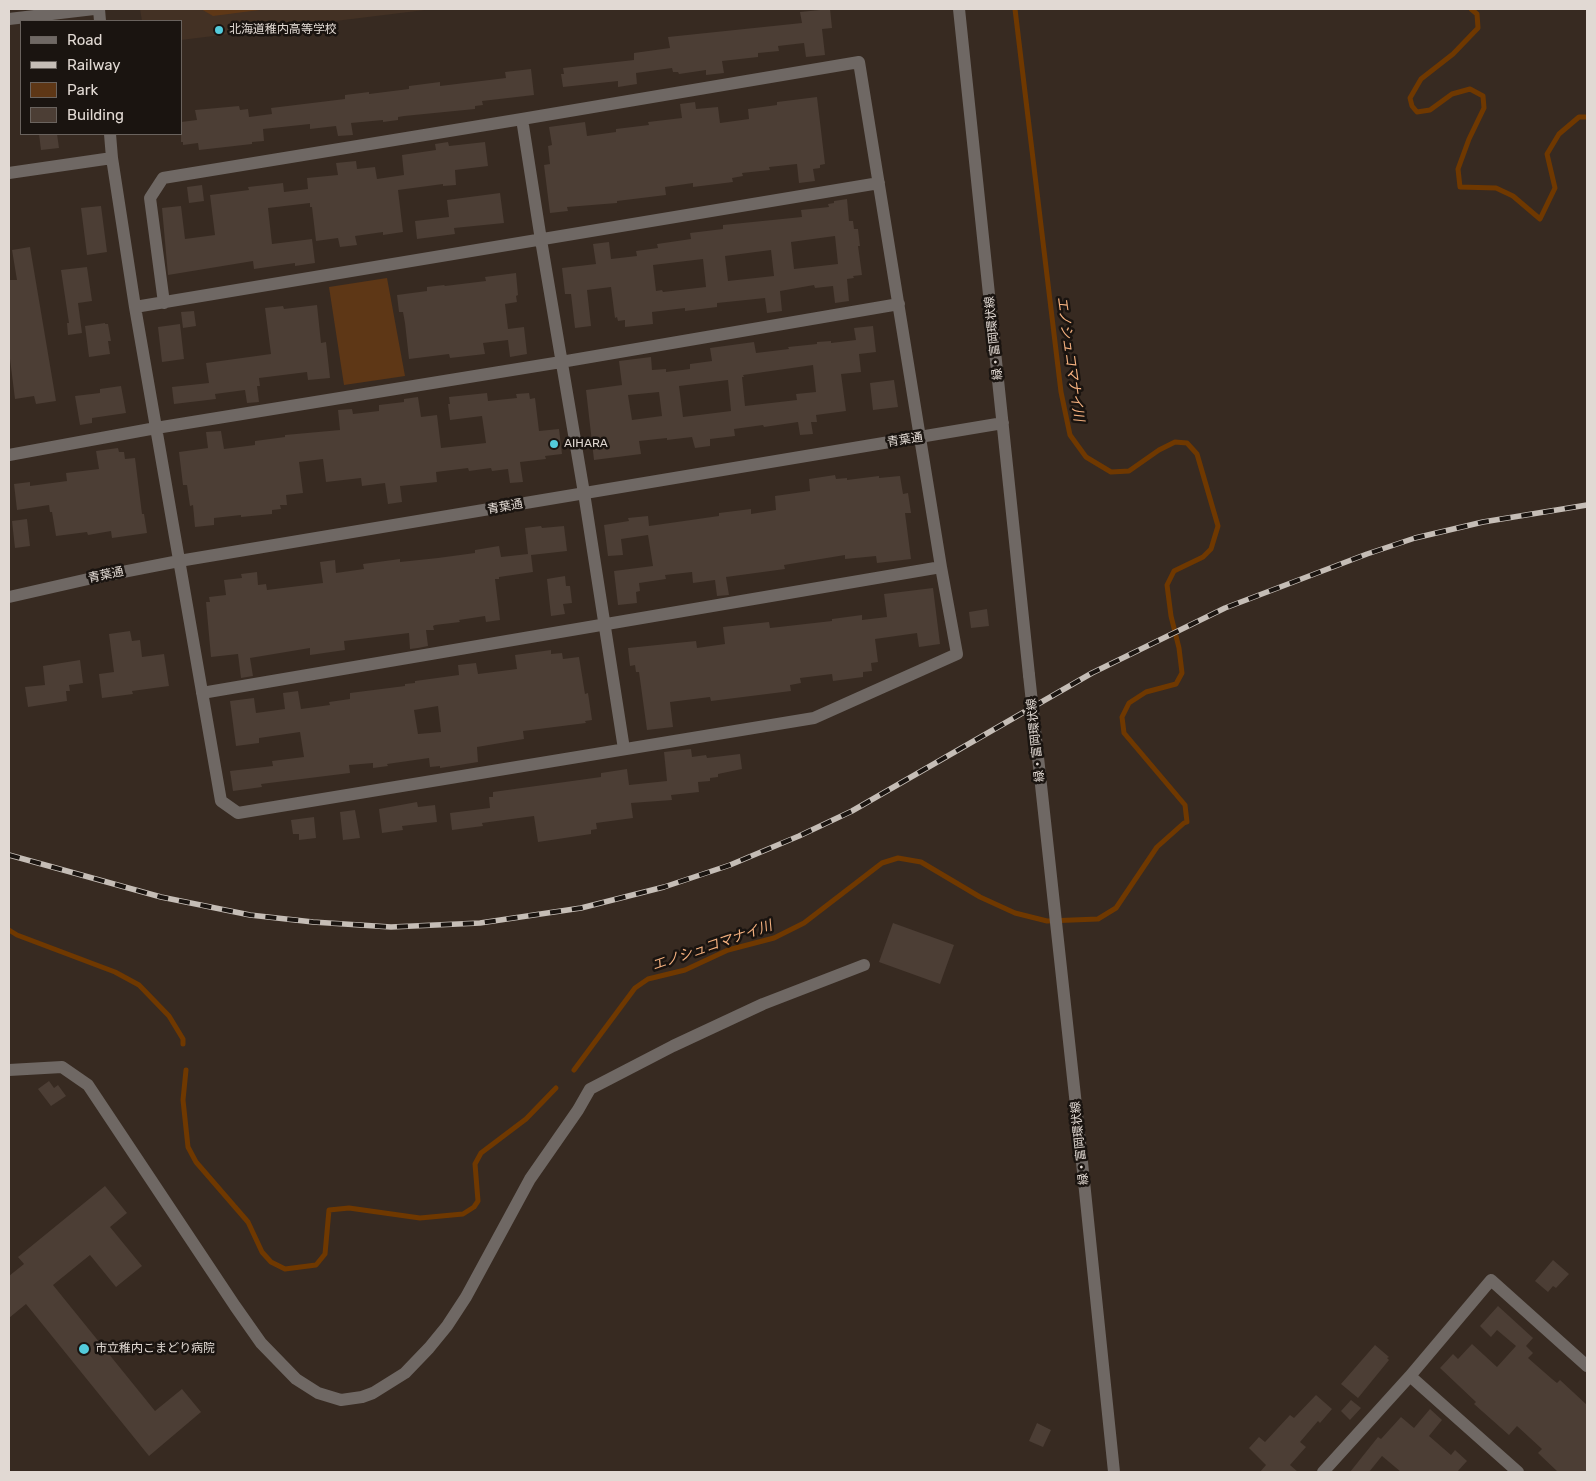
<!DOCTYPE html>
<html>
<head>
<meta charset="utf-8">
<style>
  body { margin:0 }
  #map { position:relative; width:1596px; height:1481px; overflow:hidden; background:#372a21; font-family:Rubik,sans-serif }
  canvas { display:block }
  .frame { position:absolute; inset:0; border:10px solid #e1d9d3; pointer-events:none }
  .legend { position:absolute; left:20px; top:20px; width:162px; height:115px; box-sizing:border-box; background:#1a1410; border:1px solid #6a635e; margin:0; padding:6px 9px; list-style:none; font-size:15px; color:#e1d9d3 }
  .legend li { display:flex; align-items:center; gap:10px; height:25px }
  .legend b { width:25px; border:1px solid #6a635e }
</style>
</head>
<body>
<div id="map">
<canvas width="1596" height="1481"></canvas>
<div class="frame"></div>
<ul class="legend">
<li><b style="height:6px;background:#6f6864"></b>Road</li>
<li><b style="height:6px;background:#c5bdb6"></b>Railway</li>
<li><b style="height:14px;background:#5e3716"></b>Park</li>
<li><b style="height:14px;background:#4c3e35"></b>Building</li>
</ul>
</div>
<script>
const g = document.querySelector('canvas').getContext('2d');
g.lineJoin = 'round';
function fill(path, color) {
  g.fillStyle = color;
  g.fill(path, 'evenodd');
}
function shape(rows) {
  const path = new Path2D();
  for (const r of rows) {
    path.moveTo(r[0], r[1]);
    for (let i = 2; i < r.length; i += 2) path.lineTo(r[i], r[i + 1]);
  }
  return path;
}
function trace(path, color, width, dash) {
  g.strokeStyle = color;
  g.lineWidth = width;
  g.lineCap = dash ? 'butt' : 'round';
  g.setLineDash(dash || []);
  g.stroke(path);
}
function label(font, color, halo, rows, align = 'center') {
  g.font = font + ' Rubik,"Noto Sans JP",sans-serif';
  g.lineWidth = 5;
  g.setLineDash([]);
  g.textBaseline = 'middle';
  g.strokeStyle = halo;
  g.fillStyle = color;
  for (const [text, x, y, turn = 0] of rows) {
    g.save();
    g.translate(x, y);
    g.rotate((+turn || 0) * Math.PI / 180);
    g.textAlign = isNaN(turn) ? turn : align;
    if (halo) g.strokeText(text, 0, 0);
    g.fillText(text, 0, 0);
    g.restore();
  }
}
const built = shape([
  [140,9,433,9,181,40,181,21,142,21]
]);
const green = shape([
  [201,9,267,9,213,16],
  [387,278,405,376,344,385,329,287]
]);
const stream = shape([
  [1471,9,1477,14,1478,28,1453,54,1421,79,1410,98,1412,106,1417,112,1430,110,1452,94,1470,89,1483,96,1484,108,1469,139,1458,169,1460,187,1496,188,1513,196,1540,219,1555,188,1547,154,1559,134,1579,117,1587,117],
  [9,930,17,935,115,972,139,985,169,1016,183,1039,183,1044],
  [186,1070,183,1100,188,1147,196,1162,248,1222,262,1252,271,1262,285,1269,316,1265,325,1254,329,1210,349,1208,420,1218,463,1214,474,1207,478,1201,475,1164,481,1153,526,1119,556,1088],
  [574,1070,635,988,648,979,685,970,728,950,774,938,804,923,882,863,898,858,921,862,980,897,1015,913,1047,921,1098,919,1116,908,1157,847,1184,823,1187,822,1185,805,1124,733,1122,717,1129,703,1146,692,1176,684,1182,673,1179,648,1171,616,1167,585,1174,571,1203,557,1211,549,1218,526,1197,454,1187,443,1175,442,1159,450,1129,471,1111,472,1086,457,1070,435,1061,392,1015,9]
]);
const building = shape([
  [830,9,832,28,822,29,825,55,806,57,804,43,778,46,779,51,758,53,758,57,722,61,724,73,706,75,706,70,679,74,678,72,673,72,672,68,636,73,637,84,618,87,618,81,563,87,561,74,564,74,563,68,634,60,634,53,670,48,668,37,802,23,800,12],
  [531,69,534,95,482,101,483,105,475,106,475,109,404,116,398,117,398,120,383,122,383,120,351,123,353,135,338,136,336,126,310,129,310,124,263,129,264,141,252,142,252,144,199,150,198,143,183,145,183,142,181,142,181,122,197,120,195,110,239,106,240,110,248,109,249,117,272,114,271,108,345,99,345,95,369,92,369,94,409,89,409,86,440,82,440,86,506,78,505,72],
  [817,97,825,164,820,165,820,168,813,169,815,181,799,183,797,164,769,167,770,170,742,173,743,176,732,178,733,182,693,187,693,183,665,187,666,195,617,201,617,203,567,207,568,211,550,213,544,165,550,164,548,146,552,145,549,127,585,122,587,136,616,132,616,129,649,125,648,122,682,118,680,104,695,102,696,109,718,107,720,123,749,119,748,109,777,105,777,102],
  [39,134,57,134,59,148,41,150],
  [448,142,449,146,485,142,488,166,455,170,456,185,443,186,443,184,398,190,403,232,383,235,383,232,355,236,357,245,340,247,338,238,316,241,312,207,310,207,310,203,268,208,272,244,312,239,315,263,295,266,295,263,254,269,253,261,168,275,162,208,181,206,185,239,215,235,210,195,249,190,248,187,283,183,284,192,308,189,307,178,338,175,336,163,356,161,357,169,375,167,377,179,404,175,402,155,436,150,435,144],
  [202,185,204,201,189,203,187,187],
  [500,193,504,223,454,228,455,234,417,239,415,221,449,217,447,200],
  [847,199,849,221,853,221,854,229,858,229,860,246,858,246,862,275,853,276,854,278,847,279,849,301,835,303,833,286,815,288,814,285,780,291,782,311,767,313,765,298,746,300,717,303,717,307,685,311,685,308,652,312,653,324,625,327,625,320,618,321,617,317,615,318,611,287,587,290,591,326,575,328,571,294,565,294,562,268,596,264,593,244,609,242,611,259,637,256,636,251,658,248,657,244,691,239,690,233,723,229,723,225,802,217,801,210,829,207,828,204,834,203,834,201],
  [835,236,838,264,794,269,791,242],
  [771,250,774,276,728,281,725,256],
  [703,259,706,287,663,292,662,290,656,291,653,265],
  [101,206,107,252,87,255,81,208],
  [30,247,56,401,36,404,34,396,15,399,9,351,9,280,17,280,12,250],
  [87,267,92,301,78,303,82,333,68,335,67,323,69,323,61,270],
  [516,273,518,295,516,296,517,302,505,304,508,329,524,327,527,354,510,357,508,340,483,343,485,354,450,358,449,354,409,359,405,323,403,312,399,312,397,295,427,291,427,287,444,285,445,286,486,281,485,277],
  [317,305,321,343,326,342,330,378,308,380,307,372,259,378,260,386,257,386,259,402,247,403,245,390,215,394,216,399,174,404,172,387,209,383,206,363,271,354,265,308,283,306,284,309],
  [194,311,196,326,183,328,181,312],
  [105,323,105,324,108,324,111,341,108,341,110,354,89,357,85,326],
  [180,324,184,359,162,362,158,327],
  [873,326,876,352,859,354,861,372,841,374,846,411,816,415,817,422,811,422,813,434,800,435,798,422,764,427,763,425,734,429,735,436,710,439,710,446,695,448,692,437,667,440,667,438,639,441,641,454,594,460,586,390,622,385,619,361,651,357,652,370,666,369,666,372,690,369,690,364,712,361,710,348,754,342,756,353,789,349,788,347,817,344,817,342,831,341,831,343,856,340,854,328],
  [813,365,816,392,796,394,797,400,745,406,742,377,744,377,743,375],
  [728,380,731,411,683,417,679,386],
  [659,392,662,416,632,420,628,395],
  [894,380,898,407,873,410,870,383],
  [121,386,126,413,92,418,92,423,80,425,75,396,100,393,100,389],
  [487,393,488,401,517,398,516,394,529,393,530,399,535,398,539,431,559,429,562,454,545,456,546,459,520,462,523,482,510,483,508,469,492,471,491,468,469,471,468,468,436,472,437,482,400,486,402,502,388,504,385,483,362,486,361,478,326,482,323,459,299,462,303,493,286,495,287,505,280,505,281,509,272,510,272,514,241,517,241,515,214,518,214,525,195,527,193,505,190,506,187,485,183,485,179,452,208,448,206,432,221,431,224,449,255,445,255,441,285,437,285,435,340,430,338,410,352,409,353,414,379,411,379,405,404,402,404,399,418,397,421,417,437,415,441,448,486,443,482,416,450,420,448,404,450,404,449,397],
  [118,448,119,452,124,452,125,459,135,458,142,514,144,514,147,533,112,538,111,531,88,535,87,532,56,536,52,512,50,512,49,505,17,510,14,484,30,482,30,486,67,481,66,473,99,469,96,451],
  [835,475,836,479,847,478,847,480,879,476,879,478,900,476,903,494,908,493,911,513,905,513,911,559,877,563,876,556,845,559,845,555,784,565,785,569,726,577,729,595,717,596,715,580,693,583,692,572,665,575,666,579,639,583,640,591,636,592,637,603,618,605,614,571,653,566,648,535,621,539,623,555,608,556,604,525,629,521,628,518,648,516,649,526,719,516,719,513,751,509,751,514,776,510,775,496,810,491,809,479],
  [27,519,30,546,15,548,12,521],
  [541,526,542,528,564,526,567,551,531,555,533,572,499,577,499,579,495,579,500,620,486,622,485,616,459,620,460,622,435,625,433,626,434,630,426,630,428,646,418,648,410,649,409,633,344,641,345,650,310,655,310,648,250,658,253,676,241,678,238,654,211,657,206,602,210,602,209,597,226,595,224,580,242,578,241,574,257,572,258,585,266,584,267,590,323,583,320,562,335,560,336,573,364,569,363,564,400,559,400,562,438,558,475,553,475,550,499,546,501,557,528,554,525,528],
  [565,576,566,586,570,586,572,603,563,604,565,614,551,616,547,579],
  [933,588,940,644,919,647,917,633,875,639,878,662,871,663,872,671,863,672,863,677,833,681,832,674,800,678,801,683,790,685,791,691,711,701,710,697,670,702,673,727,647,730,639,672,636,672,635,665,630,666,628,648,696,641,697,648,725,644,723,627,769,622,770,628,832,621,832,619,862,615,862,620,887,617,884,594],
  [987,609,989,626,971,628,969,612],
  [130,631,132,641,140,640,142,657,164,654,169,686,132,691,133,694,102,698,99,674,114,672,109,634],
  [551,650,551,654,562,653,563,659,579,657,585,694,588,693,592,720,585,721,586,723,523,731,524,739,477,747,478,762,440,768,440,766,430,767,429,758,387,764,388,766,373,768,373,763,349,765,350,773,261,784,262,787,233,791,230,771,273,766,272,761,304,757,300,732,259,738,259,743,236,746,230,701,254,698,256,713,285,709,283,693,298,691,301,709,330,705,329,702,350,699,350,693,405,686,405,684,415,683,415,681,459,675,458,665,476,663,478,674,517,669,515,655],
  [438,706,441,732,418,734,414,710],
  [80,660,83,683,69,685,70,691,66,691,67,701,28,707,25,687,45,685,43,666],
  [691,749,692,757,706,755,707,758,740,754,742,769,718,774,718,777,710,778,710,781,698,782,699,792,671,795,672,800,631,803,633,818,596,823,597,829,591,830,591,834,538,842,534,816,482,823,483,826,452,830,450,813,490,808,489,797,493,797,493,792,601,777,601,773,627,769,629,785,667,781,664,752],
  [417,802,418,807,435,805,437,822,402,826,403,830,382,833,379,809],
  [355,810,360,838,343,840,340,812],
  [314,817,316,838,299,840,299,834,293,834,291,820],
  [893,923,954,945,940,984,879,962],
  [49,1081,54,1088,58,1085,66,1096,51,1106,38,1089],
  [105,1186,127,1213,110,1227,142,1266,116,1287,90,1255,53,1285,155,1411,182,1389,201,1412,149,1456,26,1304,9,1318,9,1276,24,1264,18,1257],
  [1553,1260,1569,1274,1556,1288,1553,1286,1548,1292,1535,1281],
  [1498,1306,1533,1338,1526,1346,1533,1353,1528,1358,1552,1379,1557,1383,1560,1380,1587,1405,1587,1472,1558,1472,1538,1453,1542,1449,1517,1426,1509,1435,1474,1404,1476,1402,1440,1368,1453,1354,1458,1359,1472,1344,1497,1367,1516,1346,1497,1330,1491,1337,1480,1326],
  [1375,1345,1389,1357,1387,1358,1389,1360,1358,1398,1341,1384],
  [1316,1395,1332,1409,1320,1423,1318,1421,1300,1442,1306,1447,1290,1465,1298,1472,1260,1472,1266,1465,1249,1448,1259,1437,1265,1442,1290,1415,1294,1418],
  [1351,1400,1361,1408,1350,1420,1341,1411],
  [1430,1409,1442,1420,1429,1436,1451,1455,1455,1450,1467,1461,1457,1472,1401,1472,1382,1456,1369,1472,1350,1472,1378,1437,1381,1439,1401,1417,1414,1428],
  [1037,1423,1051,1430,1043,1447,1029,1441]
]);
const minor = shape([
  [99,9,100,21],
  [959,9,1029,675],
  [9,19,94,9],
  [522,119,541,240,584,493,624,749],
  [110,134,112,158,135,307,221,801,238,813,814,718,957,654,941,567,859,62,522,119,163,178,150,198,164,303],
  [9,173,112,158],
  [135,307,879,183],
  [9,455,156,428,561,362,899,304],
  [9,597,97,577,179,561,1003,423],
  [202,693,941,567],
  [9,1070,62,1067,88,1085,235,1306,261,1343,296,1379,318,1393,341,1400,362,1397,373,1393,405,1373,429,1348,447,1326,466,1297,530,1179,578,1110,590,1089,673,1046,763,1004,864,965],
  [1079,1133,1114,1472],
  [1410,1376,1518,1472],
  [1323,1472,1410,1376,1491,1280,1587,1366]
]);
const rail = shape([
  [9,855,161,897,250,915,313,922,391,927,480,923,581,908,664,887,730,865,799,836,852,811,1092,673,1225,608,1367,554,1415,538,1483,522,1587,505]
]);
const minorBridge = shape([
  [1029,675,1079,1133]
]);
const markers = [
  [219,30,5,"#53cbdb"],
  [554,444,5,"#53cbdb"],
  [84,1349,6,"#53cbdb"]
];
const poiNames = [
  ["北海道稚内高等学校",229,30],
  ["AIHARA",564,444],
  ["市立稚内こまどり病院",95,1349]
];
const streetNames = [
  ["緑・富岡環状線",994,338,-96],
  ["青葉通",905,440,-9],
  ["青葉通",505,507,-10],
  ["青葉通",106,575,-12],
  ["緑・富岡環状線",1036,740,-96],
  ["緑・富岡環状線",1080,1143,-96]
];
const waterNames = [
  ["エノシュコマナイ川",1070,359,82],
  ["エノシュコマナイ川",712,946,-19]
];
fill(built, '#433124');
fill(green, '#5e3716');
trace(stream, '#6f3800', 5);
fill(building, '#4c3e35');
trace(minor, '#6f6864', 12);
trace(rail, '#c5bdb6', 5.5);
trace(rail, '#1a1410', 4, [11]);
trace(minorBridge, '#6f6864', 12);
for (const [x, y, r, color] of markers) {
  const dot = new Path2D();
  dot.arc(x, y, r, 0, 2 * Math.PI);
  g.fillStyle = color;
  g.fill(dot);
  trace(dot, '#1a1410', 2);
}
label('12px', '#e1d9d3', '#1a1410', poiNames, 'left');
label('12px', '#e1d9d3', '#1a1410', streetNames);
label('italic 14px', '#f5b17f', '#1a1410', waterNames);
</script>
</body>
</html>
